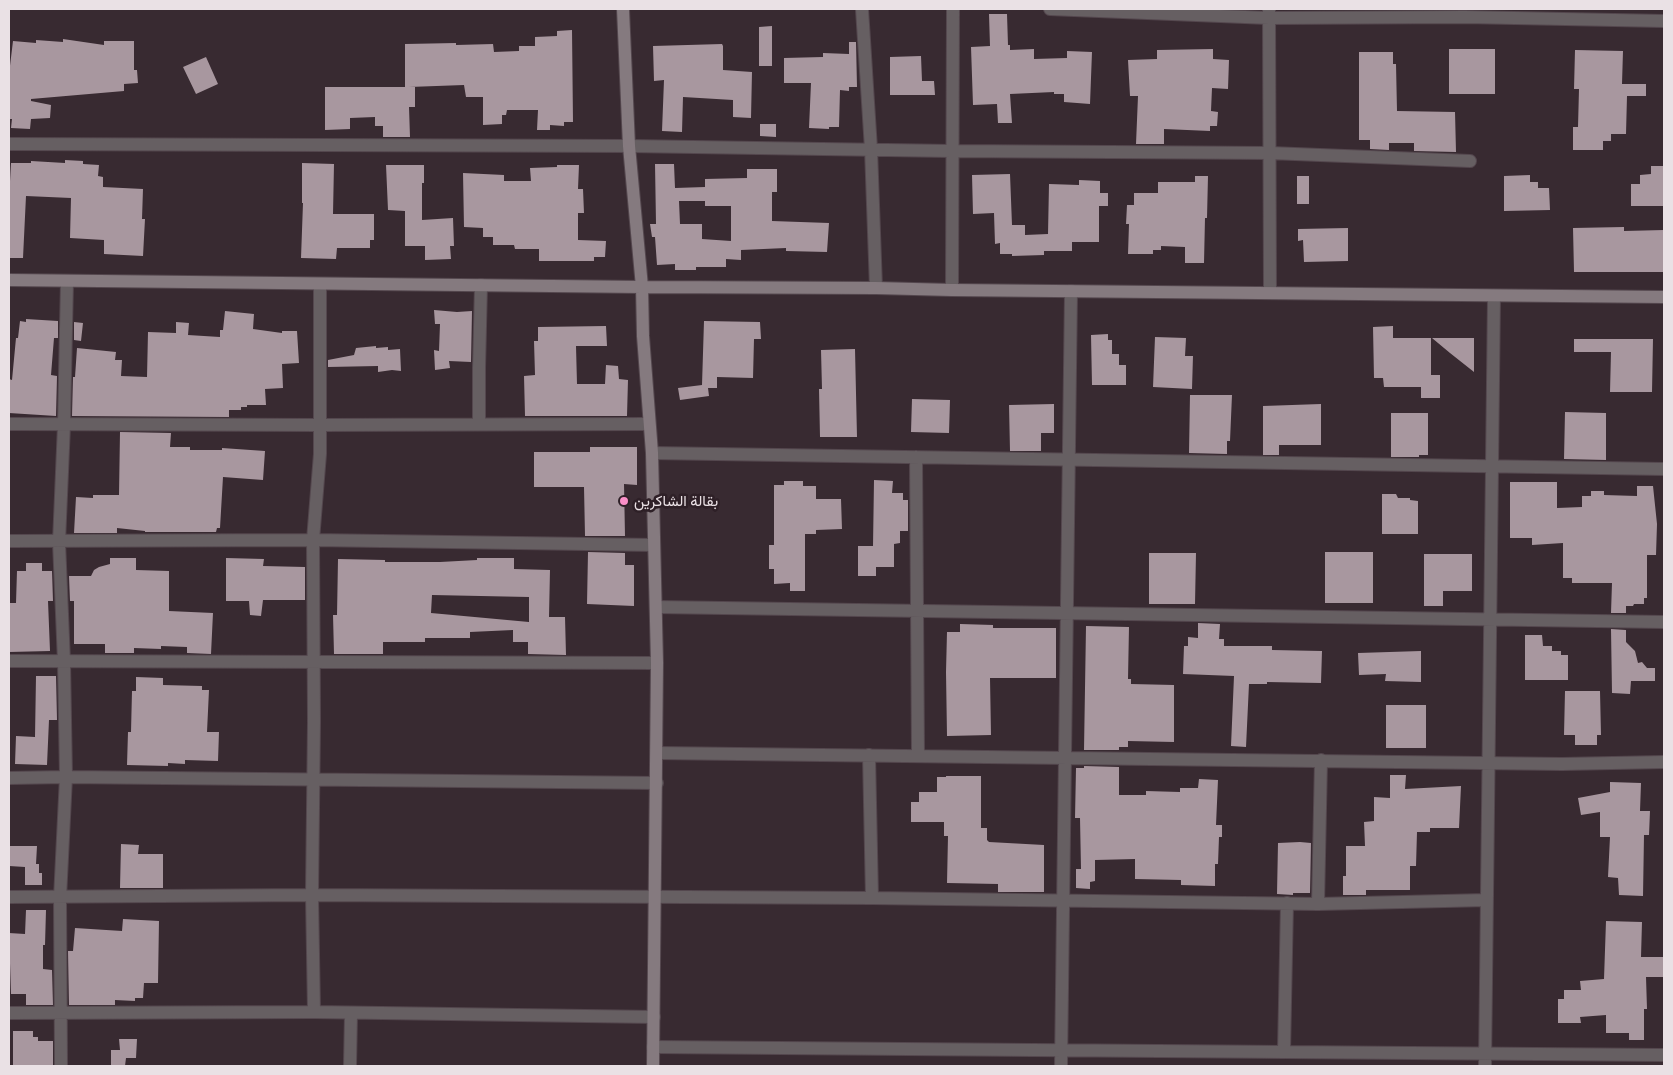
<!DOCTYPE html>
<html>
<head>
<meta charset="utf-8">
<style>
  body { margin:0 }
  #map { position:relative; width:1673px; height:1075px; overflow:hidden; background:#382a31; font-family:"Exo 2",sans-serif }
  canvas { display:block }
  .frame { position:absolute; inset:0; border:10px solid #eae1e5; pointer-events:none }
</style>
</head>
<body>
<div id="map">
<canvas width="1673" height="1075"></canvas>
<div class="frame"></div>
</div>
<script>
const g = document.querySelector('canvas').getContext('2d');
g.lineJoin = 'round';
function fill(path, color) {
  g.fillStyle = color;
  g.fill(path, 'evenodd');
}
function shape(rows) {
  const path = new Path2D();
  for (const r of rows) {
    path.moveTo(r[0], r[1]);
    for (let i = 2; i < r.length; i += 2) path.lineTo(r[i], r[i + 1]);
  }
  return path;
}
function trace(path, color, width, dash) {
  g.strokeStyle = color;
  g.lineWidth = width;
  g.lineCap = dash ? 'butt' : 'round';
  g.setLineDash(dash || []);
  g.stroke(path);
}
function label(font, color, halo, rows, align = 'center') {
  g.font = font + ' "Exo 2",Vazirmatn,sans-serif';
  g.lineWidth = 5;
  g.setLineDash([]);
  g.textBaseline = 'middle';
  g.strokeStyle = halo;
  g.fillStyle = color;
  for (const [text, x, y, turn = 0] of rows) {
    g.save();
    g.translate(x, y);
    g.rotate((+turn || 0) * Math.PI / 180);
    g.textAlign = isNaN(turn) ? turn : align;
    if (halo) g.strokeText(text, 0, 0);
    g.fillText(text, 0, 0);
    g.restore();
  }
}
const building = shape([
  [989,14,1007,14,1008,45,1010,45,1010,50,1034,49,1034,59,1067,58,1067,51,1092,52,1090,104,1064,102,1064,94,1054,94,1054,92,1010,94,1012,123,998,123,997,104,973,105,971,47,990,46],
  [772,26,772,66,759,66,759,27],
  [572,30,573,122,564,122,564,126,550,125,550,130,537,130,538,110,507,110,506,115,502,115,502,124,483,125,483,97,466,97,464,85,409,87,415,87,415,107,409,107,410,137,383,137,383,126,375,126,375,117,350,118,350,129,325,130,325,87,405,87,405,44,456,43,456,45,493,44,494,52,519,51,519,46,535,46,535,37,557,36,557,31],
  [63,39,104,45,104,41,134,41,134,70,137,70,138,83,124,84,124,91,31,99,31,101,51,105,50,118,31,119,30,129,11,128,12,119,9,119,9,74,13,41,36,43,36,40,63,42],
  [849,42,856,42,857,87,849,87,849,91,840,90,839,127,829,127,829,129,809,128,811,83,784,83,784,58,823,57,823,53,849,54],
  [722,44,723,46,723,70,752,72,751,118,733,117,733,100,683,97,682,132,662,131,664,80,654,81,653,46],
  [1213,49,1213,59,1229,60,1228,89,1212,88,1211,111,1218,112,1217,126,1210,126,1210,131,1164,129,1164,144,1136,144,1138,96,1130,96,1128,60,1157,59,1157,50],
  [1449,49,1495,49,1495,94,1449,94],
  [1575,50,1623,51,1622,84,1646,84,1646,96,1627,96,1626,134,1611,134,1611,141,1603,141,1603,150,1573,150,1573,127,1578,127,1579,89,1574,89],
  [1359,52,1393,52,1393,64,1396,64,1397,111,1455,112,1456,152,1414,151,1414,143,1389,143,1389,150,1370,149,1370,140,1359,140],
  [921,56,922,81,934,81,935,95,890,95,890,57],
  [206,57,218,84,196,94,183,67],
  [760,124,776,124,776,137,760,136],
  [65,160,83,161,83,164,99,165,98,176,103,177,103,187,143,189,142,219,145,219,143,256,104,254,104,240,70,238,71,198,26,196,23,258,9,258,9,181,10,181,11,163,31,163,31,161,65,163],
  [302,163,334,164,333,214,374,214,374,240,370,240,370,248,337,248,336,259,301,258,303,203,302,203],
  [655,164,674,164,675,188,705,187,705,179,747,178,747,169,777,169,777,192,772,192,772,221,829,223,827,252,786,251,786,248,741,250,741,260,726,259,726,267,696,267,696,270,675,270,675,264,657,265,655,237,652,237,650,224,656,224],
  [679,201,705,201,705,206,731,206,731,241,702,239,702,224,680,224],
  [386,165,424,165,424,183,422,183,422,220,453,218,454,246,450,246,451,259,425,260,425,246,405,246,405,211,388,210],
  [557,165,579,165,578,189,583,189,584,213,578,213,578,240,606,241,605,257,594,257,594,261,539,261,539,249,515,249,514,245,493,245,493,237,483,237,483,228,464,227,463,173,504,175,504,181,531,181,530,168,557,167],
  [1651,166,1664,166,1664,206,1631,206,1631,184,1640,184,1640,175,1651,174],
  [1010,174,1012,225,1025,225,1025,235,1048,234,1049,184,1079,185,1079,180,1100,181,1100,193,1108,193,1108,206,1099,206,1099,242,1072,242,1072,251,1044,251,1044,255,1012,256,1012,254,1000,254,1000,243,995,244,994,213,973,214,972,175],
  [1530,175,1530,182,1538,182,1538,188,1549,188,1550,210,1504,211,1504,176],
  [1195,176,1208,176,1207,218,1205,218,1204,263,1185,263,1185,247,1161,246,1161,250,1153,250,1153,254,1128,254,1129,224,1126,224,1127,205,1134,205,1134,193,1158,193,1158,182,1195,182],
  [1297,176,1309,176,1309,204,1297,204],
  [1624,227,1624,231,1664,230,1664,272,1574,272,1573,228],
  [1348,228,1348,261,1304,262,1303,240,1298,241,1298,229],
  [434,310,457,312,472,311,471,362,449,361,450,368,435,370,434,350,439,351,440,324,435,324],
  [225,311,254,314,253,329,282,333,282,331,297,331,299,363,282,364,283,388,265,389,266,405,247,405,247,407,241,407,241,410,229,410,229,417,72,416,73,377,75,377,77,348,116,352,115,360,122,360,121,376,147,377,148,332,176,333,176,322,189,323,188,335,220,337,220,330,223,330],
  [26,319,58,321,58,338,54,338,51,375,57,376,56,416,9,413,9,379,12,380,16,338,18,338,20,321,26,322],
  [704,321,760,322,761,339,754,339,753,378,717,377,717,388,708,388,709,396,680,400,678,388,702,385],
  [74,322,83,323,81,341,74,340],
  [606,326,607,346,576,346,577,384,605,384,606,365,618,366,619,379,628,380,627,416,525,416,524,376,535,375,534,341,538,341,538,327],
  [1393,326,1393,338,1431,338,1431,375,1440,375,1440,398,1421,398,1421,387,1384,387,1383,378,1374,378,1373,327],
  [1108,334,1108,340,1112,340,1112,354,1119,354,1119,365,1126,365,1126,385,1092,385,1091,335],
  [1155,337,1186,338,1185,356,1193,356,1192,389,1153,387],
  [1432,338,1474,338,1474,372,1450,353],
  [1574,339,1653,339,1652,392,1610,392,1611,352,1574,352],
  [376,346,376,348,388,347,388,350,400,349,401,371,392,370,378,372,378,366,328,367,328,360,354,355,356,348],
  [855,349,857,437,820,437,819,389,822,389,821,350],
  [1190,395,1232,395,1230,441,1227,441,1227,454,1189,453],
  [912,399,950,400,949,433,911,432],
  [1054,404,1054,433,1041,433,1041,451,1010,451,1009,405],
  [1321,404,1321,445,1279,445,1279,455,1263,455,1263,406],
  [1565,412,1606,413,1606,460,1564,459],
  [1391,413,1428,413,1428,455,1419,455,1419,457,1391,457],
  [120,432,171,433,170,447,190,447,190,450,222,450,222,448,265,451,263,480,223,477,220,528,217,528,216,532,145,532,145,531,117,528,117,533,74,533,76,497,93,498,93,495,119,495],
  [590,447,637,447,637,485,624,484,625,536,585,536,584,487,534,487,534,452,590,452],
  [874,480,893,481,892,493,903,493,903,500,908,500,908,531,900,531,900,543,894,544,894,567,876,567,876,576,858,576,858,546,873,546],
  [784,481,803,481,803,486,816,486,816,499,841,499,842,529,816,530,816,534,805,534,805,591,790,591,790,583,774,584,774,569,769,569,769,545,774,545,774,485,784,485],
  [1510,482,1557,482,1557,508,1582,507,1582,496,1591,496,1591,491,1604,491,1604,495,1637,496,1637,486,1653,486,1657,524,1656,555,1647,555,1647,598,1644,598,1644,604,1634,604,1633,606,1626,606,1626,613,1611,613,1612,583,1572,583,1572,578,1563,578,1563,543,1532,545,1532,538,1510,538],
  [1382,494,1396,494,1398,498,1410,498,1410,500,1418,501,1418,534,1382,534],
  [588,552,625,553,625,565,634,565,634,606,587,604],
  [1325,552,1373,552,1373,603,1325,603],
  [1149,553,1196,553,1195,604,1149,604],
  [1424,554,1472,554,1472,591,1443,591,1443,606,1424,606],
  [110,558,136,558,136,570,169,571,169,611,213,613,211,654,187,653,187,647,161,646,161,649,134,648,134,653,105,653,105,644,74,644,74,601,70,601,69,576,91,576,94,570,99,567,110,564],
  [226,558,264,559,263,566,305,567,305,600,263,600,261,616,250,615,249,601,226,601],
  [477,558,514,558,514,569,550,570,549,617,565,617,566,655,528,654,528,642,513,642,513,630,470,632,470,638,425,638,425,642,383,642,383,654,334,654,333,615,337,615,338,559,385,560,385,562,440,562,477,560],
  [432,595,529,597,529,622,431,613],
  [26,563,42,563,42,571,52,571,53,601,48,601,50,651,9,652,9,603,16,603,17,571,26,571],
  [1198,623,1220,624,1219,639,1224,639,1224,646,1272,646,1272,650,1322,651,1321,683,1267,682,1267,684,1249,684,1246,747,1231,746,1234,676,1183,674,1184,646,1188,646,1188,637,1198,638],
  [960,624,993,625,993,628,1056,628,1056,678,990,678,991,735,947,736,946,672,947,632,960,632],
  [1086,626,1129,627,1128,679,1131,679,1131,684,1174,685,1174,742,1128,741,1128,747,1119,747,1119,750,1084,750],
  [1611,629,1626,630,1626,642,1635,651,1638,663,1642,662,1647,668,1655,668,1655,681,1631,681,1630,694,1612,693],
  [1525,635,1542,635,1543,646,1552,646,1552,651,1561,651,1561,655,1568,655,1568,680,1525,680],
  [1421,651,1421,682,1385,681,1386,674,1359,675,1358,653],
  [36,676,56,676,57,720,49,720,47,765,15,764,16,736,35,737],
  [136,677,163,678,163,685,202,686,202,690,209,690,207,732,219,732,218,761,185,760,185,764,168,763,168,766,127,765,128,732,131,732,132,691,136,691],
  [1565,691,1600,691,1601,735,1597,735,1597,745,1575,745,1575,735,1564,735],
  [1386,705,1426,705,1426,748,1386,748],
  [1084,766,1119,767,1119,795,1146,795,1146,791,1180,792,1180,788,1198,788,1199,779,1218,780,1216,825,1222,825,1222,837,1219,837,1218,864,1215,864,1215,886,1181,885,1181,880,1135,879,1135,859,1095,860,1095,881,1090,882,1090,889,1076,888,1076,869,1081,869,1080,818,1075,818,1076,768,1084,768],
  [1390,775,1406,775,1405,789,1461,786,1459,828,1430,828,1430,832,1417,832,1416,866,1410,866,1410,890,1366,890,1366,895,1343,895,1343,876,1346,876,1346,846,1365,846,1364,822,1374,821,1374,797,1390,798],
  [946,776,981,776,981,828,987,828,987,840,989,842,1044,845,1044,892,998,892,998,884,947,883,948,836,944,836,944,822,911,822,911,802,919,802,919,792,937,792,937,777,946,777],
  [1610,782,1641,783,1640,811,1650,811,1649,835,1644,835,1643,896,1619,895,1618,878,1608,877,1610,837,1600,837,1600,812,1581,815,1578,798,1610,792],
  [1300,842,1311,843,1310,893,1293,893,1293,895,1277,894,1278,843],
  [121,844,139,845,138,854,163,854,163,888,120,888],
  [9,846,37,846,36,864,39,864,39,873,42,873,42,885,25,885,25,867,9,866],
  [26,910,46,910,45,945,43,945,43,969,52,970,53,1005,26,1005,26,994,11,994,9,933,25,934],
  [123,919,159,921,158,983,144,983,143,998,135,998,135,1001,115,1000,115,1005,69,1005,68,951,73,951,75,928,122,931],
  [1606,921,1642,922,1641,957,1664,957,1664,977,1646,977,1647,1009,1644,1009,1644,1040,1629,1040,1629,1033,1606,1033,1606,1015,1580,1017,1581,1023,1558,1023,1558,999,1564,999,1564,990,1581,990,1580,981,1604,979],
  [13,1031,33,1031,33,1037,38,1037,38,1041,53,1041,53,1066,13,1066],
  [119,1039,137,1039,136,1058,126,1058,125,1066,111,1066,111,1050,120,1050]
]);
const street = shape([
  [862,9,871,149,876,288],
  [1050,9,1269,18,1465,17,1664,21],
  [1269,9,1270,293],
  [9,144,629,146,951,151,1270,153,1470,161],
  [952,290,953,9],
  [9,424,320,425,649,424],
  [479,424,479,368,481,285],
  [652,453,1664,469],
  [916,457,918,756],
  [9,541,313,540,654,545],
  [656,607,1664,622],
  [9,661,657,663],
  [657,753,1562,764,1664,762],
  [869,755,872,898],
  [9,778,66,777,657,783],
  [9,897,312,895,872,898,1318,904,1487,900],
  [1318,904,1321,760],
  [314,1012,312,895,314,722,313,540,320,454,320,284],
  [9,1013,314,1012,654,1017],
  [653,1047,1664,1055],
  [1284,1052,1287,903],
  [61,1066,60,898,66,777,64,662,59,542,64,425,67,281],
  [350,1066,351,1013],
  [1061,1066,1071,291],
  [1485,1066,1494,296]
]);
const secondary = shape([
  [623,9,629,146,642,287,643,336,652,453,657,663,653,1066],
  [9,280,642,287,876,288,952,290,1664,297]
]);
const markers = [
  [624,501,5,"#fa8fc8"]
];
const poiNames = [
  ["بقالة الشاكرين",634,501]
];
fill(building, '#a8979f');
trace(street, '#54474e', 14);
trace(secondary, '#54474e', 14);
trace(street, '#665f62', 12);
trace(secondary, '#857a7f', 12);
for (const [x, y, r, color] of markers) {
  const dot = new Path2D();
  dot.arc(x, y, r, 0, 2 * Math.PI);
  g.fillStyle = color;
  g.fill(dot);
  trace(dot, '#2e2027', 2);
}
label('15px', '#eae1e5', '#2e2027', poiNames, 'left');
</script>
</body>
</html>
